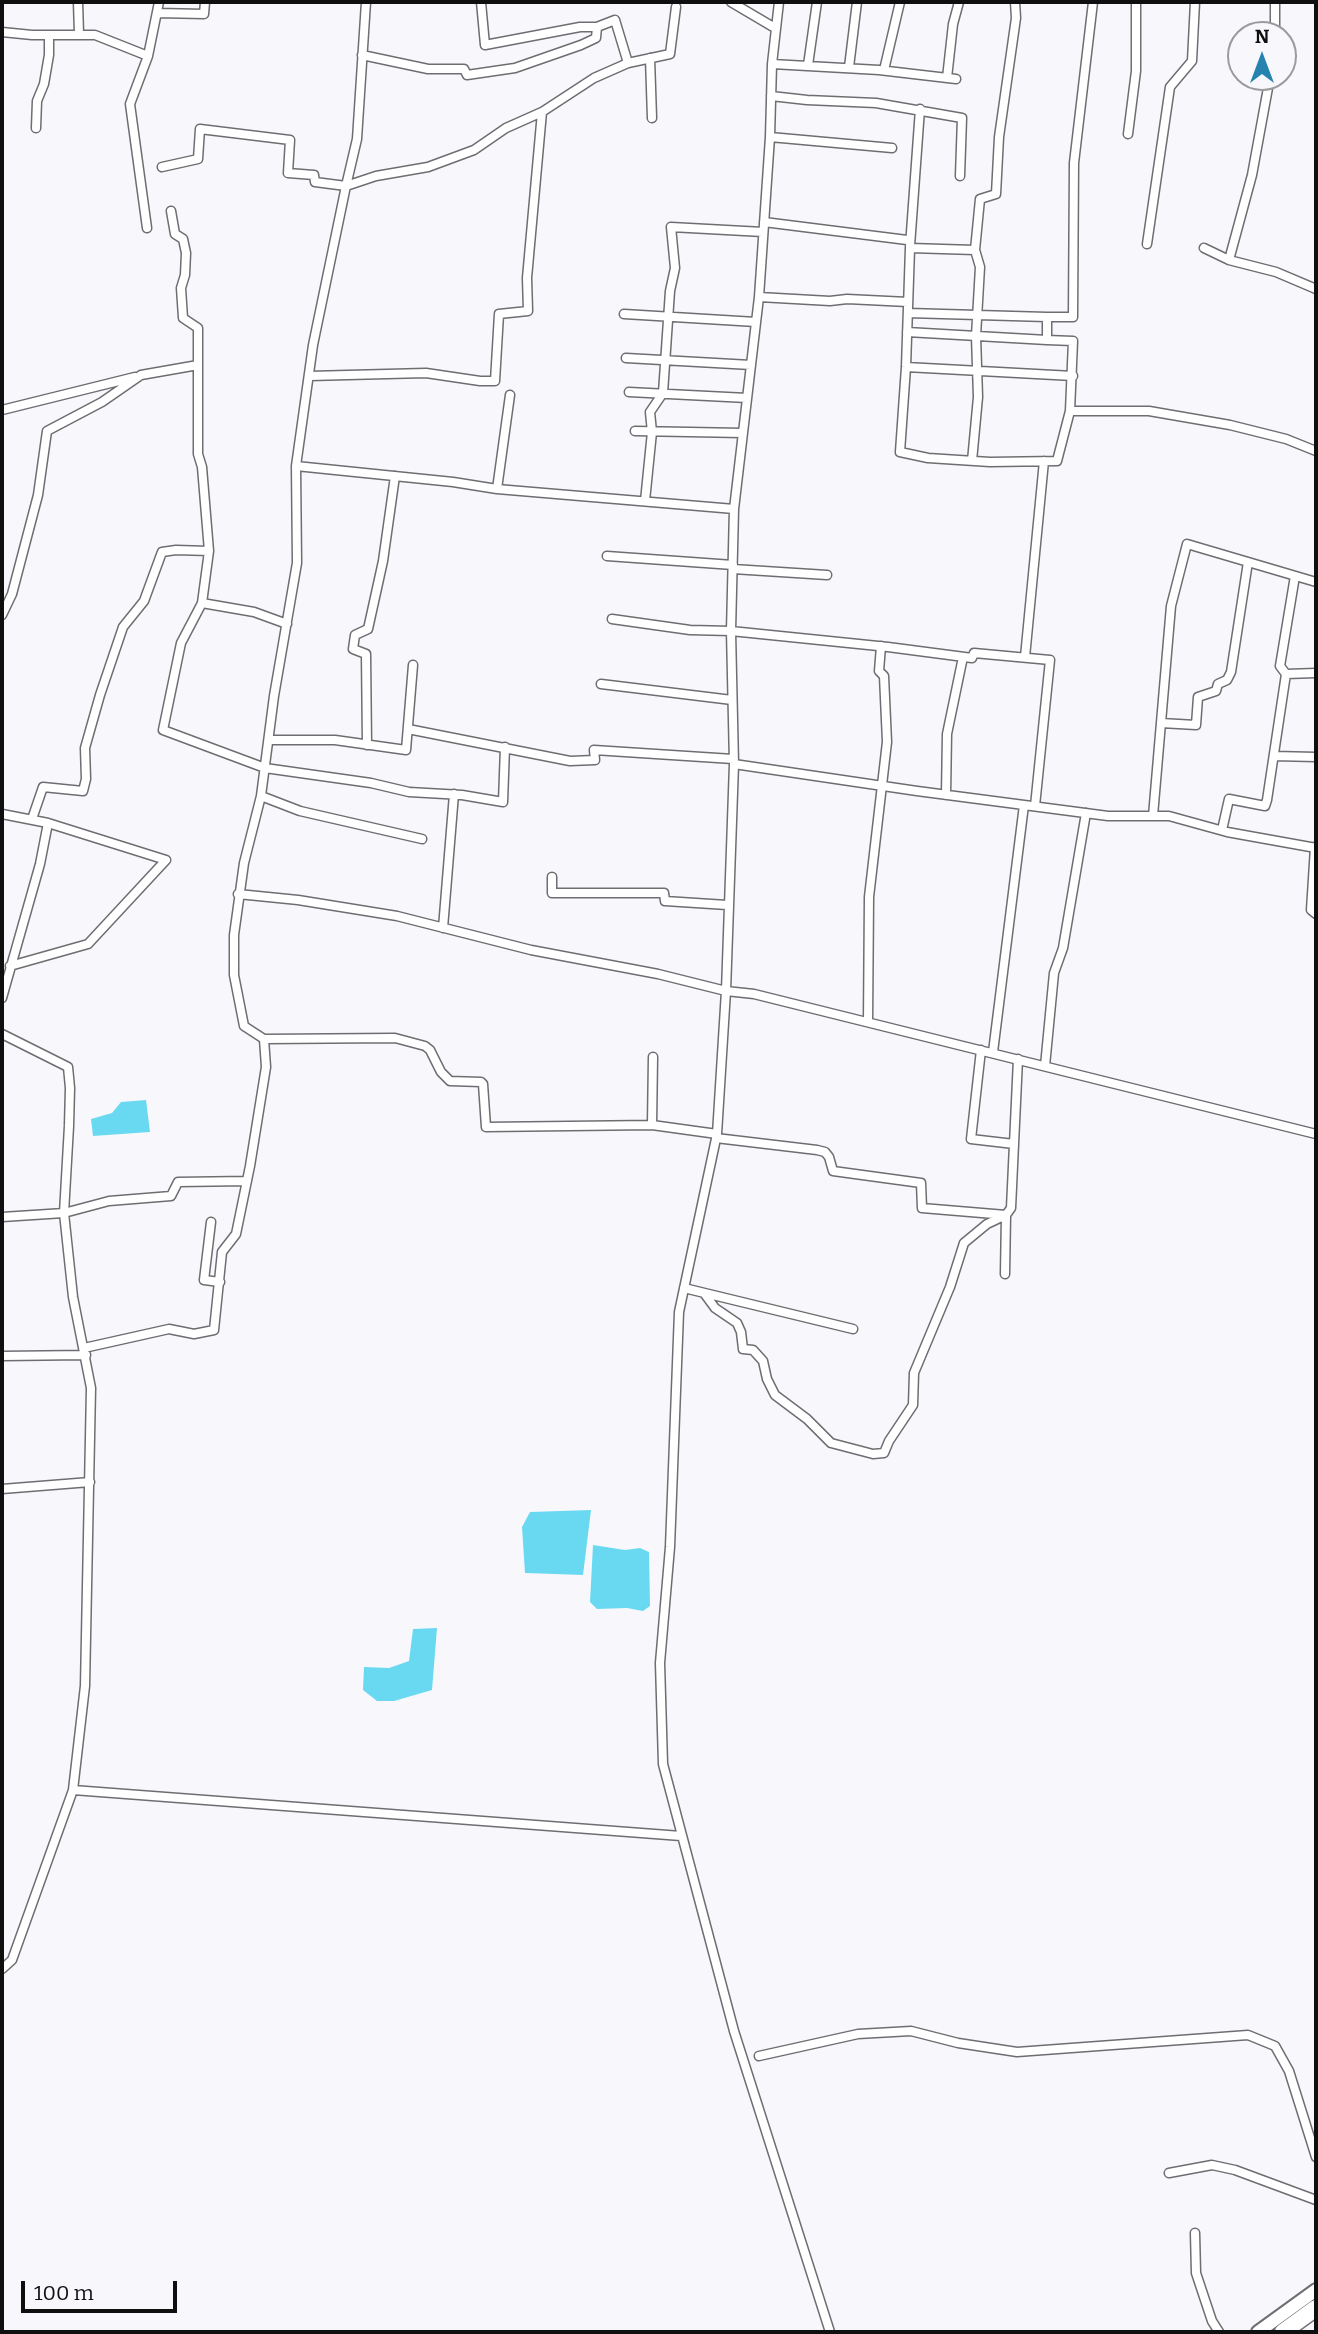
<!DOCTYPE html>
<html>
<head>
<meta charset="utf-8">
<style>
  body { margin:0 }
  #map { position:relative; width:1318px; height:2334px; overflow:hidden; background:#f8f8fc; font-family:Bitter,serif }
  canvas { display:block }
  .frame { position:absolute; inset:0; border:4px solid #0f0f10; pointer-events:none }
  .north { position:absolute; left:1227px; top:21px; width:70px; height:70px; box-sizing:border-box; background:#f8f8fc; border:2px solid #9b9b9e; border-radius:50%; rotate:0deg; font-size:19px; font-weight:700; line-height:28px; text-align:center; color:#0f0f10 }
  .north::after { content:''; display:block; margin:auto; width:24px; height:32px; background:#2683b0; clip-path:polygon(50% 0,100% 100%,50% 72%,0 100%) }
  .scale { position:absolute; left:21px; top:2281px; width:156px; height:32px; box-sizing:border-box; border:4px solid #0f0f10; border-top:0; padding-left:9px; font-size:21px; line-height:24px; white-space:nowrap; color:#0f0f10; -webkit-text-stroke:5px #f8f8fc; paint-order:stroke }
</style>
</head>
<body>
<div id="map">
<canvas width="1318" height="2334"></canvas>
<div class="frame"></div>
<div class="north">N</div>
<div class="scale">100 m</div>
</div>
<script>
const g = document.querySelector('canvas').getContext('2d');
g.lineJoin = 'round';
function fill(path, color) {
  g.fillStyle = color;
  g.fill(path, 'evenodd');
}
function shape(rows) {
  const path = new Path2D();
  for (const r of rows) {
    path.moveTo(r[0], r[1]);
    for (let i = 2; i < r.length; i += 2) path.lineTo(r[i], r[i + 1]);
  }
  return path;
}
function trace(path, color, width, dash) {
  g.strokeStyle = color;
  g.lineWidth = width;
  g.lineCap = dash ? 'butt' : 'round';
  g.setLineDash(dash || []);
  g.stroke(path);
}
const water = shape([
  [146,1100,150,1132,93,1136,91,1119,112,1113,121,1102],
  [591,1510,583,1575,525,1573,522,1527,530,1512],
  [593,1545,625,1550,640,1548,649,1552,650,1606,643,1611,627,1608,597,1609,590,1602],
  [437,1628,432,1690,394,1701,377,1701,363,1690,364,1667,389,1668,409,1661,413,1629]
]);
const street = shape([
  [78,2,79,34],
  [481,2,485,45,580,27,597,27],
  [731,2,775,28],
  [779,2,772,64,770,137,759,297,734,509,731,631,734,764,726,991,717,1134,679,1312,670,1547,660,1663,663,1764,734,2031,830,2332],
  [1015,2,1016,18,999,137,996,194,980,199,975,250,910,248,906,367,900,452,928,458,990,462,1057,461,1070,411,1073,341,1047,340,1047,317,1073,317,1074,163,1093,2],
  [1275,2,1275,35],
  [158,13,204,14,205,2],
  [2,32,32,35,95,35,148,56],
  [362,55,428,69,464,69,467,75,515,68,581,45,596,38,597,27,615,20,628,63],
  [650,58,652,118],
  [772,64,879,70,956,79],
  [808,65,817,2],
  [849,67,857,2],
  [884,70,900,2],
  [947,78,953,24,959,2],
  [771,96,807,100,876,103,962,118,960,176],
  [36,128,37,101,44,84,49,55,49,35],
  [1128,134,1136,71,1136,2],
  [770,137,892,148],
  [162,167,198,159,200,129,290,140,288,173,314,175,315,182,346,186,357,139,366,2],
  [171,211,175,234,183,239,186,253,185,275,181,288,183,318,198,328,198,454,202,467,209,551,202,603,181,643,163,730,265,768,371,783,409,792,462,795,503,802,505,747],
  [764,222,907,240],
  [147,228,130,104,148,56,159,2],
  [1147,244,1170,87,1192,61,1195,2],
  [910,246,920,109],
  [1204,248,1229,260,1276,272,1316,289],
  [1229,260,1252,175,1270,77],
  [759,297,830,301,847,299,908,302],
  [908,313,1047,317],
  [624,314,756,322],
  [907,332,1047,340],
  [626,358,751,365],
  [906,367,1073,376],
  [309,376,426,373,480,381,495,381,499,314,528,311,527,278,542,112],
  [629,392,747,398],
  [2,410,135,377],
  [1070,411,1149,411,1230,425,1286,439,1316,451],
  [635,431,743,433],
  [972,461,978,397,976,336,980,267,975,250],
  [296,466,313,345,346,186,376,176,428,167,474,150,506,128,542,112,594,78,628,63,670,54,676,7],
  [497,489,510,395],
  [645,501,652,432,650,412,663,393,670,291,675,268,671,227,763,232],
  [607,556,733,565],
  [733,569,827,575],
  [202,603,254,612,287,624],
  [2,615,12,594,38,495,47,431,102,402,141,375,198,365],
  [612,619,690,630,731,631,888,647,972,658,974,653,1050,660,1035,806],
  [1025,657,1044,461],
  [1286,674,1316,673],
  [601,684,732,700],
  [1161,723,1196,725,1198,697,1216,691,1218,684,1227,680,1231,672,1248,562],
  [408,729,570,761,595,760,594,750,733,759],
  [269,740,335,740,406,750,413,665],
  [367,745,366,654,353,649,355,635,368,629,383,561,395,476],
  [1274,756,1316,757],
  [734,764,917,791,1108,816,1169,816,1227,832,1316,848],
  [946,795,947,734,963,657],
  [261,796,300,811,422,839],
  [2,814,48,823,40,864,2,998],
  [1153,816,1171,606,1187,544,1316,582],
  [32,819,43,787,83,791,86,779,85,748,100,695,123,627,144,601,162,552,176,550,209,551],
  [1222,830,1229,799,1265,806,1267,800,1286,674,1280,666,1295,576],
  [1315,847,1311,910,1316,914],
  [552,877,552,893,664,893,665,901,727,905],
  [238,894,298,900,397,916,531,950,658,974,726,991,754,994,1316,1134],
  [443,928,454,794],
  [10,966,88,944,166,860,48,823],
  [868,1022,869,897,887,742,884,676,879,671,881,646],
  [2,1034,68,1067,70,1088,69,1126,64,1213,109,1201,171,1196,178,1182,247,1181],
  [264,1039,395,1038,425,1046,430,1050,441,1072,450,1081,481,1082,483,1084,486,1127,652,1125,717,1134],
  [981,1050,971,1139,1014,1144],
  [993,1052,1024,805],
  [1045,1066,1054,973,1063,948,1086,813],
  [652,1125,653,1057],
  [716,1138,817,1150,825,1152,829,1157,833,1171,921,1183,922,1208,1006,1215,1011,1208,1018,1059],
  [2,1217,64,1213,73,1297,91,1388,85,1686,73,1790,12,1960,2,1969],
  [211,1222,204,1280,220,1282],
  [684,1288,853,1329],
  [704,1293,715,1308,737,1323,741,1332,743,1349,753,1350,763,1361,767,1379,775,1395,807,1419,831,1443,873,1454,884,1453,889,1441,913,1405,914,1373,950,1287,964,1243,987,1224,1006,1215,1005,1274],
  [84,1348,169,1329,194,1334,214,1330,222,1252,236,1234,250,1166,266,1067,264,1039,244,1026,234,975,234,935,244,863,261,796,274,696,297,563,296,466,453,482,497,489,734,509],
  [2,1356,86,1355],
  [2,1489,90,1482],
  [73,1790,681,1836],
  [759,2056,858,2034,911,2031,958,2043,1017,2052,1248,2035,1275,2046,1289,2071,1316,2157],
  [1169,2173,1212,2165,1235,2170,1316,2200],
  [1195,2233,1196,2273,1212,2321,1219,2332]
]);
const secondary = shape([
  [1258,2332,1316,2290]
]);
const highway = shape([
  [1283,2332,1316,2308]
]);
fill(water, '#69d9f2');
trace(street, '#6e6e72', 11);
trace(secondary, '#6e6e72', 16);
trace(highway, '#6e6e72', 19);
trace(street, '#fff', 8);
trace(secondary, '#fff', 12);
trace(highway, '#fff', 16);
</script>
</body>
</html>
